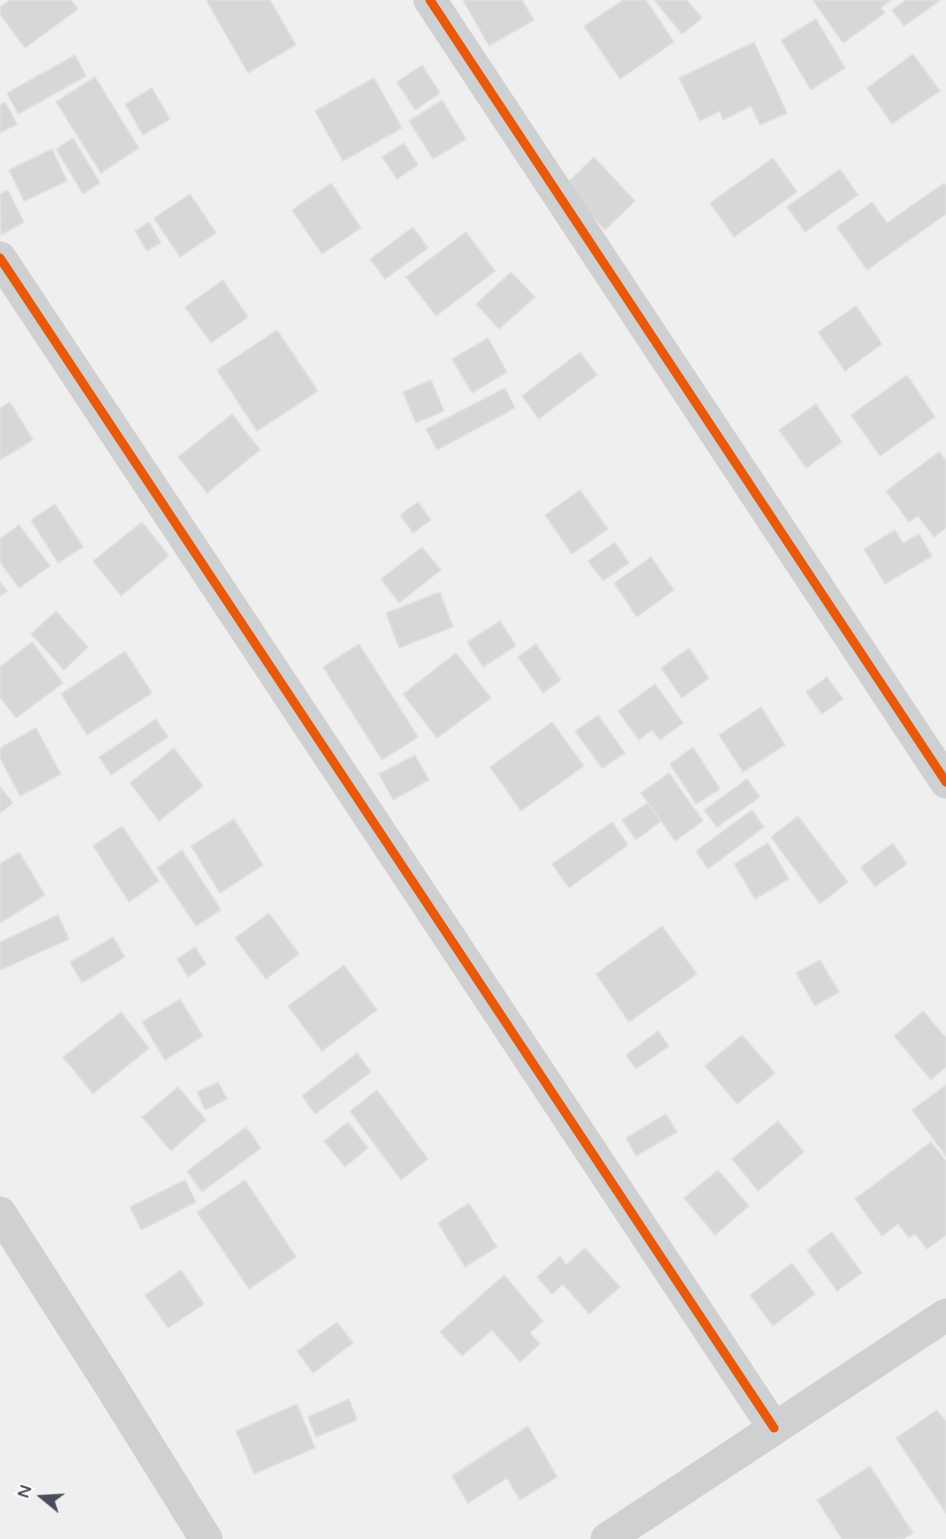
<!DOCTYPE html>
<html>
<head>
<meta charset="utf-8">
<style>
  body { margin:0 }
  #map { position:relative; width:946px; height:1539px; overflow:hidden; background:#f0efef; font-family:"Varela Round",sans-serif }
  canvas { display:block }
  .north { position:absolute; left:12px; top:1467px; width:60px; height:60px; -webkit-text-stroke:4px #fff; paint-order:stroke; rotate:288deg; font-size:16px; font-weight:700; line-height:24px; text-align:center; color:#474e5b }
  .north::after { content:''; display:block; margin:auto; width:21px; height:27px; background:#474e5b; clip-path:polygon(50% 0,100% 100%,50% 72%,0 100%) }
</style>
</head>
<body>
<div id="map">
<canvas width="946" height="1539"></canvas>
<div class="north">N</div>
</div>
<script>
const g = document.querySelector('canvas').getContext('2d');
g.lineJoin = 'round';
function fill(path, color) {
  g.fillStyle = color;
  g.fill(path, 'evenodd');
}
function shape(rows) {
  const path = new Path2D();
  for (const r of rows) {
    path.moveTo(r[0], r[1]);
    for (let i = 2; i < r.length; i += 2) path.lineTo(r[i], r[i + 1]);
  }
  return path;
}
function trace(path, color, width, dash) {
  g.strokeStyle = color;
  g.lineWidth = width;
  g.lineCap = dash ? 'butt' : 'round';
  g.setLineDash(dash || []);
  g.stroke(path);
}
const building = shape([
  [10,0,71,0,78,9,25,48,0,14,0,7,10,0],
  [206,0,270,0,296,45,248,73,206,0],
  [463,0,522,0,534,20,489,46,463,0],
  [623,0,646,0,674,42,620,79,584,26,623,0],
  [654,0,687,0,702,18,682,34,654,0],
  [813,0,891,0,881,8,885,13,843,43,813,0],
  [906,0,941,0,904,26,892,10,906,0],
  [816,19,845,68,811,90,781,40,816,19],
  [754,42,787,113,760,125,751,106,723,120,720,111,700,121,679,78,754,42],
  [913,54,940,91,892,124,867,88,913,54],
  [75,55,86,76,18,114,7,93,75,55],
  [422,65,440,93,415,110,397,82,422,65],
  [95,77,139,148,101,173,56,102,95,77],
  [374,78,402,128,343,161,315,111,374,78],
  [152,88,170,119,143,135,125,104,152,88],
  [442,100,466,139,433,159,409,121,442,100],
  [5,102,17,124,0,133,0,105,5,102],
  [73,138,100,183,83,194,56,149,73,138],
  [404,143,418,165,397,179,382,157,404,143],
  [52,149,67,181,24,201,9,170,52,149],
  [594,157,635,201,605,230,563,187,594,157],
  [773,158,797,192,734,237,710,203,773,158],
  [840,169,858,195,805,232,787,207,840,169],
  [331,183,361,228,322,254,292,210,331,183],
  [944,183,946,186,946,214,867,270,837,227,872,202,887,223,944,183],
  [8,190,24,222,1,235,0,194,8,190],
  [190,194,216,233,180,257,154,218,190,194],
  [149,222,161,243,147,251,135,231,149,222],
  [413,227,428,248,385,279,370,259,413,227],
  [466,232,495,271,436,316,406,277,466,232],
  [511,272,535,297,499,329,476,304,511,272],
  [223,280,248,317,211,343,185,307,223,280],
  [856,306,882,344,845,371,818,332,856,306],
  [277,330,318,391,257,431,217,370,277,330],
  [488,338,507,372,472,393,452,359,488,338],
  [580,352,597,375,539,419,522,396,580,352],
  [907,375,935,417,880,456,851,415,907,375],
  [431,380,444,411,416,423,403,392,431,380],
  [505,388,515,408,437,450,426,429,505,388],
  [10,402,33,440,0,460,0,408,10,402],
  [816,404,842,442,806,468,779,430,816,404],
  [232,414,260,450,207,493,178,457,232,414],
  [939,452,946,461,946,528,934,537,918,516,909,522,886,491,939,452],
  [580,490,608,529,572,554,545,515,580,490],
  [418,502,431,520,413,533,400,515,418,502],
  [55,504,83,547,58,563,31,520,55,504],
  [142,522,169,556,121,596,93,561,142,522],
  [19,525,50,566,19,588,0,562,0,539,19,525],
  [895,530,903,543,919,534,932,556,885,584,864,549,895,530],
  [615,542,629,563,603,581,588,561,615,542],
  [422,547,441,570,399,603,381,579,422,547],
  [651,557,674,590,637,617,614,583,651,557],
  [0,582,7,591,0,596,0,582],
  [440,592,453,627,399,648,386,613,440,592],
  [56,611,88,647,64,670,31,634,56,611],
  [500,621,516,646,483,667,467,642,500,621],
  [32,642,63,683,16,718,0,697,0,667,32,642],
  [359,644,418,737,382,760,323,667,359,644],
  [536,644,561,680,543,693,518,657,536,644],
  [689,648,709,678,682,698,661,668,689,648],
  [125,651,152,693,87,735,61,694,125,651],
  [456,653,491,698,437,738,403,694,456,653],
  [827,677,843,699,822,714,806,692,827,677],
  [655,684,683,723,660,740,652,730,639,740,618,711,655,684],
  [761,707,785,745,743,772,719,735,761,707],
  [598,715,625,753,602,768,575,731,598,715],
  [156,719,168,737,111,775,99,757,156,719],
  [552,722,584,766,521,811,490,767,552,722],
  [36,728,61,774,20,796,0,758,0,748,36,728],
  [693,747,720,789,696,804,670,764,693,747],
  [174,748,203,786,159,821,130,783,174,748],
  [415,755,429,780,393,800,379,774,415,755],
  [669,773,703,821,675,841,641,793,669,773],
  [747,779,760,797,717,827,704,810,747,779],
  [0,787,13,803,0,813,0,787],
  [648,803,661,821,636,840,622,820,648,803],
  [752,810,764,827,708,869,696,851,752,810],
  [798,816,848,882,820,904,771,837,798,816],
  [234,819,263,865,220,893,191,846,234,819],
  [612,822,628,845,569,888,552,864,612,822],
  [122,826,159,881,129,902,93,846,122,826],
  [768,843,789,879,755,899,734,864,768,843],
  [893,843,907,864,875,887,861,867,893,843],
  [182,850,221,910,196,926,157,868,182,850],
  [19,852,45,895,0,923,0,864,19,852],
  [269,913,299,954,266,979,235,938,269,913],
  [58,915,69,939,0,970,0,942,58,915],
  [662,926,697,974,629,1022,596,974,662,926],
  [113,937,125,957,82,983,70,962,113,937],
  [195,947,206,964,188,977,177,959,195,947],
  [820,960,839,992,815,1006,796,973,820,960],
  [344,965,377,1010,322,1051,288,1006,344,965],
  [180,999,203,1036,165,1060,142,1022,180,999],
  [923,1011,946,1038,946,1067,931,1080,894,1036,923,1011],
  [121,1012,149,1048,93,1094,63,1057,121,1012],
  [658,1031,669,1046,636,1069,626,1055,658,1031],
  [742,1035,775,1073,737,1104,705,1066,742,1035],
  [357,1053,371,1072,315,1114,302,1096,357,1053],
  [218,1082,227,1099,205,1110,197,1092,218,1082],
  [946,1085,946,1156,912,1110,946,1085],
  [178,1087,206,1120,171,1151,142,1117,178,1087],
  [377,1090,428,1159,401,1180,350,1111,377,1090],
  [666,1114,677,1132,636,1156,626,1138,666,1114],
  [778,1121,804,1152,758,1191,732,1159,778,1121],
  [348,1122,368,1148,345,1167,324,1141,348,1122],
  [246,1127,261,1148,202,1192,187,1171,246,1127],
  [931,1142,946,1161,946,1235,927,1249,915,1234,909,1238,898,1224,882,1236,855,1199,931,1142],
  [718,1170,749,1206,715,1235,684,1198,718,1170],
  [185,1180,196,1202,141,1230,130,1207,185,1180],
  [245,1180,296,1257,249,1289,197,1212,245,1180],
  [469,1203,497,1247,465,1267,438,1223,469,1203],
  [832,1232,862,1273,837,1291,807,1250,832,1232],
  [585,1248,620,1287,589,1314,563,1284,552,1294,537,1277,560,1256,566,1265,585,1248],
  [792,1263,815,1294,773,1326,750,1295,792,1263],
  [181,1270,204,1304,168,1328,145,1295,181,1270],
  [504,1275,543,1321,530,1333,540,1344,520,1362,492,1330,462,1356,440,1332,504,1275],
  [337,1322,353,1343,313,1373,297,1351,337,1322],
  [349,1399,357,1420,316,1437,308,1417,349,1399],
  [297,1404,315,1448,254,1474,236,1431,297,1404],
  [937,1410,946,1422,946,1513,896,1438,937,1410],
  [528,1426,557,1477,520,1500,507,1478,468,1503,452,1476,528,1426],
  [870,1466,913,1533,903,1539,842,1539,817,1500,870,1466]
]);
const minor = shape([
  [430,0,946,782],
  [0,258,774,1428],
  [0,1213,112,1388,206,1539],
  [607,1539,946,1315]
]);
const cycleway = shape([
  [430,0,946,782],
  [0,258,774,1428]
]);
fill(building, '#d7d7d9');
trace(building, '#e1e1e2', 1.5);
trace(minor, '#ced0d2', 33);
trace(cycleway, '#e8590c', 9);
</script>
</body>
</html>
